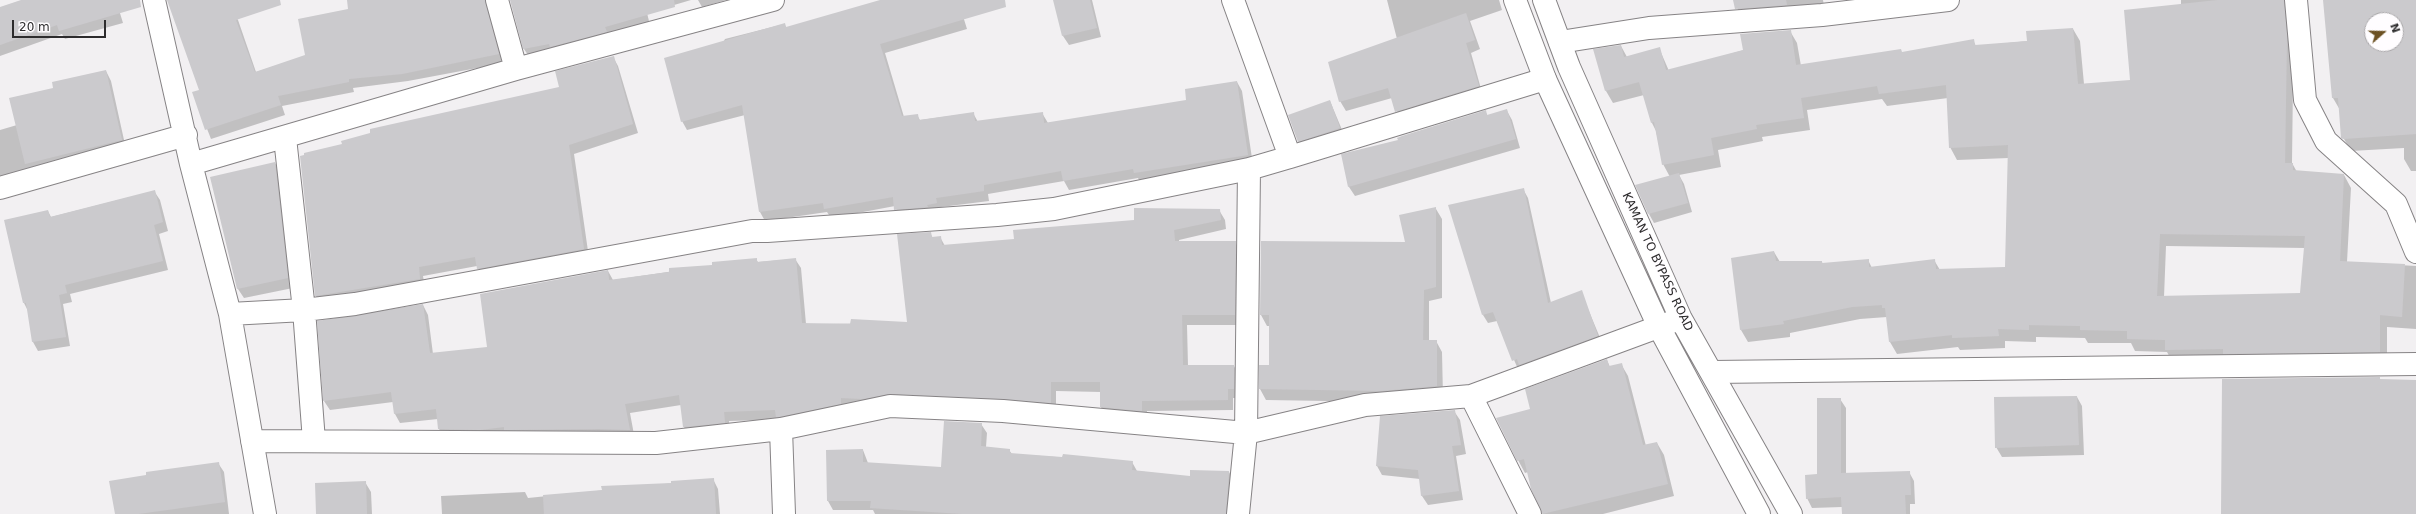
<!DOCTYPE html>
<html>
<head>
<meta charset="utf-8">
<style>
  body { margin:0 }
  #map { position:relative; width:2416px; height:514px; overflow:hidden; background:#f2f0f2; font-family:"DejaVu Sans",sans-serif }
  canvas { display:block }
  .north { position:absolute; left:2364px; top:12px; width:40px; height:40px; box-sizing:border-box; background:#fffdff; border:1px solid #aba9ab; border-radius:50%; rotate:70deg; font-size:11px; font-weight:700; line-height:16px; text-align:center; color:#2d2c2d }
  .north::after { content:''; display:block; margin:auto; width:14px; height:18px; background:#6c5123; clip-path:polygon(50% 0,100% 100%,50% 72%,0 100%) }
  .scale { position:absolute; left:12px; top:20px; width:94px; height:18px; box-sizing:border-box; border:2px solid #2d2c2d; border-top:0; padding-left:5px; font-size:12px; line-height:14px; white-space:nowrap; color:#2d2c2d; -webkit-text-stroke:3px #fffdff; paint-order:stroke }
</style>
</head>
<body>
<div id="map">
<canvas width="2416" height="514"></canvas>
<div class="north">N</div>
<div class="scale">20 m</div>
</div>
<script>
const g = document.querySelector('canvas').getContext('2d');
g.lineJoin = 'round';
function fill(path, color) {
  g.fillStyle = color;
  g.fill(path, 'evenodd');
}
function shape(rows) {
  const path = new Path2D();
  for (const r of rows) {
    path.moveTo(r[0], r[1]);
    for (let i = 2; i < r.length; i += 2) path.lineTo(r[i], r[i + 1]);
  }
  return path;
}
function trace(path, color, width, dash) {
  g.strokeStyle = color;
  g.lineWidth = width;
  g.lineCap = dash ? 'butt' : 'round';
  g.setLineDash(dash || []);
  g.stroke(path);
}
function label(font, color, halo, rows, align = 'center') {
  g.font = font + ' "DejaVu Sans",sans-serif';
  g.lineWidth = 3;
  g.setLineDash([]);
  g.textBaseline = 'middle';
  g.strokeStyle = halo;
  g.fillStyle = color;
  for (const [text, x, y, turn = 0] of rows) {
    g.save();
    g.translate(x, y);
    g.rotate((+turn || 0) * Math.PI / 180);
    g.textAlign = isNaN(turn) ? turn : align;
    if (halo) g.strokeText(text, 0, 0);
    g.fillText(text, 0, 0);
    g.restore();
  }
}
const shadow = shape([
  [24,0,116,0,123,23,65,39,62,34,0,56,0,8],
  [172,0,235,0,232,10,238,20,256,72,306,56,349,10,348,0,495,0,504,63,408,81,353,88,354,92,282,106,285,115,211,139,193,93,200,91],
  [511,0,691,0,647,13,650,25,530,58,524,49],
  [698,0,726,0,702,7],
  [885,0,958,0,967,29,885,53,904,117,917,115,920,120,973,113,978,122,1042,113,1048,123,1187,101,1237,82,1242,91,1253,165,1140,182,1138,178,1069,190,1064,181,988,194,989,201,941,207,942,213,901,219,895,206,831,218,827,212,765,221,760,212,745,115,687,130,682,121,725,39,784,24,787,28],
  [1054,0,1092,0,1101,37,1069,45,1063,36],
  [1387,0,1499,0,1502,10,1470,21,1480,49,1471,53,1483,96,1401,121,1392,98,1346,111,1340,101,1397,39],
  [1734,0,1823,0,1825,11,1741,17],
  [2181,0,2294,0,2292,163,2297,172,2344,175,2351,188,2347,262,2416,266,2416,329,2387,327,2387,364,2173,363,2167,352,2135,351,2131,343,2088,343,2085,338,2036,337,2036,342,2005,341,2005,348,1960,350,1958,347,1897,354,1890,342,1887,317,1860,319,1790,333,1790,337,1748,342,1741,330,1774,252,1780,262,1822,262,1823,264,1868,260,1872,268,1934,260,1940,270,2006,268,2009,158,1957,160,1950,147,1948,98,1887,106,1882,99,1807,110,1810,130,1762,137,1763,141,1718,150,1721,167,1679,175,1684,184,1692,212,1654,223,1649,214,1670,177,1663,164,1656,131,1652,123,1644,95,1613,103,1606,91,1595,50,1621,46,1627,57,1659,48,1669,71,1744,50,1790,31,1797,43,1801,66,1902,53,1973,40,1976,46,2028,41,2073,29,2080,41,2084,84,2131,81,2181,5],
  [2166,246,2305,248,2301,294,2164,297],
  [2324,0,2416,0,2416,171,2411,171,2404,159,2404,148,2351,151,2344,139,2340,110,2333,98],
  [2372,20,2396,20,2396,44,2372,44],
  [613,57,618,66,638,133,574,154,589,258,483,278,477,266,423,276,425,288,321,305,316,296,343,144,560,88],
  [106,71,111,81,126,149,0,179,0,130,17,125,54,89],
  [1330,101,1345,137,1304,150,1299,141],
  [1485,111,1488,116,1507,111,1512,120,1520,148,1355,196,1349,187,1342,155,1399,141],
  [275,163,280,172,293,288,244,298,238,289,211,178],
  [1523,189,1528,198,1551,303,1581,292,1603,345,1518,369,1497,321,1488,323,1483,315],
  [154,191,160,200,168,231,159,234,168,270,70,294,72,302,63,304,70,346,38,351,33,342,28,311,24,303,48,211,51,217],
  [1436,209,1442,219,1442,298,1429,301,1429,341,1436,341,1442,352,1443,397,1388,402,1266,400,1260,389,1270,366,1270,326,1267,326,1261,315,1406,243],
  [1219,210,1225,220,1226,229,1179,240,1179,242,1235,242,1241,252,1240,325,1187,325,1188,366,1234,366,1239,376,1239,398,1233,398,1233,410,1147,411,1147,420,1106,417,1101,407,1101,392,1056,391,1056,412,729,421,730,432,689,437,684,427,681,405,630,413,635,440,445,439,439,429,438,419,400,423,395,414,393,402,330,410,324,401,423,305,428,315,433,354,488,348,608,271,613,280,756,259,758,262,795,259,801,268,806,324,908,323,930,233,933,238,940,237,945,246,1015,240],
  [1607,360,1610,367,1621,364,1628,376,1646,446,1657,443,1664,455,1674,496,1603,514,1543,514,1528,472,1525,473,1518,460,1531,410],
  [2077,397,2082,406,2084,455,2002,457,1996,447],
  [1840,399,1846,408,1846,474,1909,472,1914,481,1915,504,1910,504,1910,514,1843,514,1842,507,1812,508,1807,498,1818,475],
  [1454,411,1460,420,1466,454,1456,456,1463,500,1428,505,1422,496,1420,479,1382,475,1377,466],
  [981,424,987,433,986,447,1009,450,1012,454,1132,462,1137,471,1191,477,1229,472,1234,481,1231,514,875,514,873,510,833,510,828,501,863,450,868,463,942,468],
  [218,463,224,472,229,514,116,514,147,476],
  [713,479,718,489,720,514,442,514,441,496,525,492,528,498],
  [365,482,371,492,372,514,317,514]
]);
const building = shape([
  [21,0,140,0,141,7,59,31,57,25,0,45,0,7],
  [167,0,280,0,281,5,236,20,255,72,305,55,298,19,348,9,347,0,485,0,499,54,402,74,349,79,349,82,278,96,281,105,205,130,192,92,199,90],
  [510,0,674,0,675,7,605,27,607,32,550,47,549,44,523,49],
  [880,0,1005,0,1006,7,880,44,902,116,918,114,919,120,974,112,975,121,1043,112,1044,123,1186,100,1185,89,1237,81,1248,155,1134,173,1133,169,1063,181,1061,171,984,185,984,191,936,198,937,203,927,205,928,207,894,210,893,197,824,209,823,203,759,212,742,105,681,122,664,58,785,23,786,27],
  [1053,0,1090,0,1097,28,1062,36],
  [1733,0,1786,0,1787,5,1735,9],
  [2218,0,2284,0,2287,35,2285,163,2293,163,2293,170,2344,174,2340,261,2405,264,2402,317,2380,315,2380,352,2223,354,2223,349,2165,350,2165,340,2127,339,2127,331,2080,330,2080,326,2029,325,2029,330,1998,329,1999,336,1952,338,1952,335,1889,342,1885,308,1882,308,1882,305,1852,307,1783,321,1784,324,1740,330,1731,258,1774,251,1776,261,1822,261,1822,263,1869,259,1869,267,1935,259,1936,269,2005,267,2008,145,1949,148,1946,85,1879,94,1877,86,1801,98,1804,118,1756,125,1757,129,1711,138,1714,155,1662,165,1654,122,1651,123,1639,82,1605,91,1593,49,1621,45,1624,57,1660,47,1666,70,1743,50,1740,34,1791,30,1796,65,1901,49,1902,52,1974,39,1975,45,2027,41,2026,31,2073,28,2078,84,2130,80,2124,10],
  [2160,234,2305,236,2300,293,2157,296],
  [2323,0,2416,0,2416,134,2343,139,2341,138,2338,98,2332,98],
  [2372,20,2396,20,2396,44,2372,44],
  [1466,13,1475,40,1466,43,1479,86,1395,112,1388,88,1339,102,1328,62],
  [614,56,633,124,569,145,584,249,477,269,475,257,419,267,420,279,315,296,300,156,304,155,304,153,342,144,341,141,370,133,370,129,559,87,555,71],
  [106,70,122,140,25,164,9,98,53,88,52,82],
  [1330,100,1340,128,1298,142,1288,115],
  [1507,109,1516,139,1348,187,1341,154,1398,140,1397,138,1402,136,1486,110,1487,115],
  [275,162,288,278,237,289,210,177],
  [1679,173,1688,203,1648,214,1635,185],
  [1524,188,1548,303,1582,290,1598,336,1519,365,1517,359,1512,361,1493,312,1482,315,1448,205],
  [155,190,163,222,154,225,163,261,65,285,67,293,59,295,66,337,32,342,26,303,23,303,4,220,48,210,50,217],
  [1436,207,1436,287,1424,290,1423,340,1437,340,1437,386,1381,391,1259,389,1259,365,1269,365,1269,315,1260,315,1261,241,1405,242,1399,215],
  [1134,208,1220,209,1221,220,1174,230,1175,241,1236,241,1235,315,1182,315,1183,365,1234,365,1234,389,1228,389,1228,400,1142,401,1142,411,1100,407,1100,382,1051,382,1051,403,890,394,863,399,841,398,841,404,779,417,776,417,775,410,724,412,725,423,683,427,679,395,625,404,630,430,599,429,504,430,504,427,480,430,438,429,436,409,394,414,391,392,323,401,317,321,423,304,430,353,487,347,480,294,608,270,609,280,669,272,669,268,712,265,712,262,757,258,757,262,796,258,802,323,850,324,851,319,907,322,897,234,931,232,932,237,941,236,942,245,1014,239,1013,230,1134,220],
  [1607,359,1609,366,1622,363,1643,445,1657,442,1668,484,1542,514,1531,489,1524,459,1517,461,1496,418,1530,409,1525,389],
  [2380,377,2380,379,2416,380,2416,514,2221,514,2222,379],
  [2077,396,2079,445,1995,448,1994,397],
  [1817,398,1841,398,1841,473,1910,471,1911,495,1905,495,1906,514,1842,514,1841,497,1806,499,1805,475,1817,474],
  [1455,410,1461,445,1452,446,1459,491,1421,496,1418,470,1376,466,1380,416],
  [944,421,982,423,981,446,1010,449,1010,453,1062,457,1063,454,1133,461,1132,470,1190,476,1190,470,1229,471,1226,514,963,514,870,508,871,501,827,501,826,450,863,449,863,462,941,467],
  [219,462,225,502,138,514,115,514,109,481,146,475,146,472],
  [714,478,716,514,544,514,543,495,602,490,601,486,671,483,671,481],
  [366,481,367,514,316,514,315,483]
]);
const minor = shape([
  [154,0,191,164,230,314,265,514],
  [497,0,516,69],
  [1233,0,1290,157,1545,79],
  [2296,0,2305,100,2326,141,2396,204,2416,252],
  [1560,42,1649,28,1822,15,1948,0],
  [285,138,304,310,314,441],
  [191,164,516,69,773,0],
  [0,188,186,135],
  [230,314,304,310,355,304,752,231,767,231,997,215,1054,209,1249,169],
  [1712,372,2416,364],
  [1471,396,1530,514],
  [781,429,784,514],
  [252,441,656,443,781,429,890,406,1003,411,1246,433,1365,405,1471,396,1677,320],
  [1238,514,1246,433,1249,169,1290,157]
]);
const tertiary = shape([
  [1515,0,1545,79,1659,327,1759,514],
  [1544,0,1569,67,1681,319,1791,514]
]);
const streetNames = [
  ["KAMAN TO BYPASS ROAD",1657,262,65]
];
fill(shadow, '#0003');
fill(building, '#cbcacd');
trace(minor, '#868385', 24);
trace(tertiary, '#868385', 24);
trace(minor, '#fff', 22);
trace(tertiary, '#fff', 22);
label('12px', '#2d2c2d', '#fffdff', streetNames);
</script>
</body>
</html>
